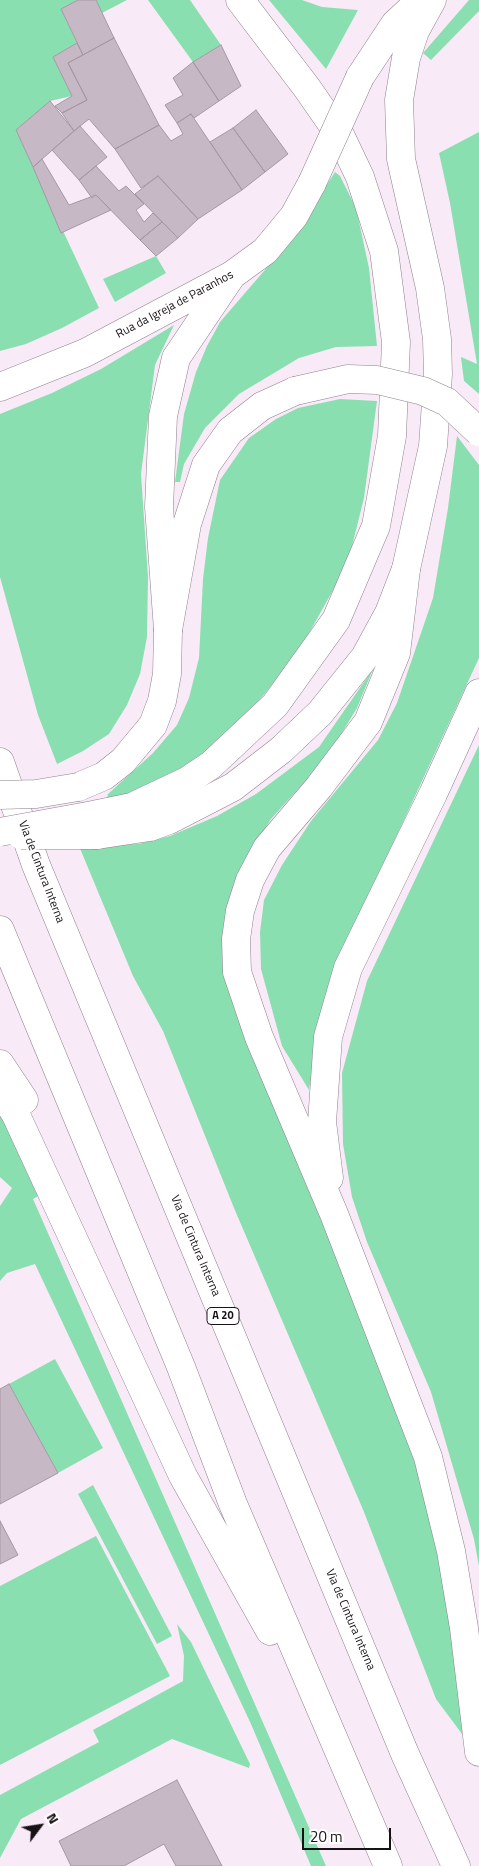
<!DOCTYPE html>
<html>
<head>
<meta charset="utf-8">
<style>
  body { margin:0 }
  #map { position:relative; width:479px; height:1866px; overflow:hidden; background:#f9eaf8; font-family:"Titillium Web",sans-serif }
  canvas { display:block }
  .north { position:absolute; left:15px; top:1801px; width:50px; height:50px; -webkit-text-stroke:4px #fff; paint-order:stroke; rotate:59deg; font-size:14px; font-weight:700; line-height:20px; text-align:center; color:#171216 }
  .north::after { content:''; display:block; margin:auto; width:18px; height:22px; background:#171216; clip-path:polygon(50% 0,100% 100%,50% 72%,0 100%) }
  .scale { position:absolute; left:302px; top:1828px; width:89px; height:22px; box-sizing:border-box; border:2px solid #171216; border-top:0; padding-left:6px; font-size:15px; line-height:18px; white-space:nowrap; color:#171216; -webkit-text-stroke:4px #fff; paint-order:stroke }
</style>
</head>
<body>
<div id="map">
<canvas width="479" height="1866"></canvas>
<div class="north">N</div>
<div class="scale">20 m</div>
</div>
<script>
const g = document.querySelector('canvas').getContext('2d');
g.lineJoin = 'round';
function fill(path, color) {
  g.fillStyle = color;
  g.fill(path, 'evenodd');
}
function shape(rows) {
  const path = new Path2D();
  for (const r of rows) {
    path.moveTo(r[0], r[1]);
    for (let i = 2; i < r.length; i += 2) path.lineTo(r[i], r[i + 1]);
  }
  return path;
}
function trace(path, color, width, dash) {
  g.strokeStyle = color;
  g.lineWidth = width;
  g.lineCap = dash ? 'butt' : 'round';
  g.setLineDash(dash || []);
  g.stroke(path);
}
function label(font, color, halo, rows, align = 'center') {
  g.font = font + ' "Titillium Web",sans-serif';
  g.lineWidth = 5;
  g.setLineDash([]);
  g.textBaseline = 'middle';
  g.strokeStyle = halo;
  g.fillStyle = color;
  for (const [text, x, y, turn = 0] of rows) {
    g.save();
    g.translate(x, y);
    g.rotate((+turn || 0) * Math.PI / 180);
    g.textAlign = isNaN(turn) ? turn : align;
    if (halo) g.strokeText(text, 0, 0);
    g.fillText(text, 0, 0);
    g.restore();
  }
}
const green = shape([
  [0,0,78,0,61,9,77,43,53,57,72,96,50,101,16,130,99,308,62,328,26,344,0,351],
  [96,0,127,0,102,13],
  [148,0,190,0,221,45,193,62],
  [269,0,302,0,322,7,358,10,326,69],
  [469,0,479,0,479,11,431,60,423,53],
  [479,132,479,394,464,381,461,357,477,364,450,203,439,153],
  [335,172,340,176,356,208,369,268,377,346,336,347,299,358,239,394,205,428,184,464,180,482,175,482,184,414,196,372,207,346,220,322,295,235],
  [156,256,166,273,115,302,103,279],
  [174,325,155,365,141,474,148,577,147,637,140,674,127,705,109,734,83,751,57,764,38,715,0,577,0,414,52,393,101,369],
  [340,399,377,401,364,498,352,546,342,574,298,653,248,714,198,759,148,788,106,801,108,794,153,753,177,725,189,698,199,658,203,579,208,538,220,480,249,438,276,419,298,408],
  [457,436,479,465,479,658,340,958,323,1011,309,1090,282,1046,261,969,260,932,264,900,282,865,311,821,378,740,397,703,433,598,448,508],
  [373,669,357,708,340,736,308,778,271,819,240,868,225,943,422,1473,451,1614,465,1738,436,1699,364,1512,234,1208,163,1031,133,976,79,846,138,844,170,836,217,816,256,794,319,747],
  [479,745,479,1566,474,1539,431,1392,367,1242,352,1197,343,1144,342,1073,367,981],
  [0,1113,40,1195,33,1199,326,1866,311,1866,251,1724,35,1264,7,1273,0,1281,0,1206,12,1188,0,1177],
  [55,1359,103,1448,58,1473,9,1384],
  [93,1485,172,1636,157,1644,78,1494],
  [96,1536,170,1676,0,1765,0,1586],
  [177,1624,191,1642,250,1764,249,1768,172,1739,21,1819,0,1858,0,1795,99,1742,93,1730,183,1681,184,1656]
]);
const building = shape([
  [78,0,96,0,114,38,83,55,61,9,78,0],
  [114,38,159,125,115,149,89,119,74,131,62,113,87,100,68,63,114,38],
  [77,43,83,55,68,63,87,100,62,113,55,106,72,96,53,57,77,43],
  [221,45,241,86,219,101,193,62,221,45],
  [193,62,219,101,194,118,191,114,177,123,165,105,183,95,173,78,193,62],
  [50,101,74,131,33,167,16,130,50,101],
  [256,110,288,154,265,172,233,128,256,110],
  [191,114,242,190,198,219,158,176,141,188,115,149,159,125,171,141,183,134,177,123,191,114],
  [80,126,107,157,79,180,52,150,80,126],
  [233,128,265,172,242,190,210,142,233,128],
  [42,159,69,205,96,195,111,210,61,233,33,167,42,159],
  [96,166,119,191,126,186,144,204,136,210,144,222,153,213,162,222,140,240,96,195,92,198,79,180,96,166],
  [158,176,198,219,178,238,135,194,158,176],
  [162,222,178,238,156,256,140,240,162,222],
  [9,1384,58,1473,0,1504,0,1389,9,1384],
  [0,1521,18,1555,0,1564,0,1521],
  [177,1780,222,1866,176,1866,164,1844,124,1866,71,1866,59,1841,177,1780]
]);
const secondary = shape([
  [360,77,395,24,421,0],
  [0,387,85,353,232,275,265,251,294,216,312,183],
  [78,787,104,776,123,761,153,725,162,701,167,674,168,630,159,507,163,416,176,358,232,275],
  [97,835,150,827,169,820,233,787,281,750,320,713,365,657,389,613,406,569,433,446,438,374,437,339,430,288,401,159,399,100,406,58,415,31,432,0]
]);
const motorway = shape([
  [406,569,396,653,368,722,319,787,267,848,250,880,240,911,236,939,237,972,259,1037,334,1214,428,1457,451,1551,464,1628,479,1752],
  [168,630,187,524,206,465,230,431,262,406,295,391],
  [0,762,36,865,405,1754,456,1866],
  [88,816,132,807,187,781,211,765,275,705,336,620,376,526,392,436,396,342,384,251,360,177,341,137,307,88,240,0],
  [0,930,181,1367,233,1504,388,1866],
  [0,1064,24,1100],
  [0,1089,16,1115,183,1476,270,1631],
  [329,1178,322,1122,328,1037,348,968,433,794,479,693]
]);
const secondaryBridge = shape([
  [312,183,360,77],
  [0,795,36,794,78,787],
  [21,835,97,835]
]);
const motorwayBridge = shape([
  [295,391,348,379,377,380,423,391,447,402,479,432],
  [0,832,88,816]
]);
const shields = [
  [223,1316,32]
];
const shieldNames = [
  ["A 20",223,1316]
];
const streetNames = [
  ["Rua da Igreja de Paranhos",175,305,-28],
  ["Via de Cintura Interna",41,872,69],
  ["Via de Cintura Interna",195,1246,67],
  ["Via de Cintura Interna",350,1620,67]
];
fill(green, '#8adfb0');
fill(building, '#c6b8c5');
trace(building, '#a598a4', 1);
trace(secondary, '#8f828e', 29);
trace(motorway, '#8f828e', 29);
trace(secondary, '#fff', 28);
trace(motorway, '#fff', 28);
trace(secondaryBridge, '#8f828e', 29, []);
trace(motorwayBridge, '#8f828e', 29, []);
trace(secondaryBridge, '#fff', 28);
trace(motorwayBridge, '#fff', 28);
for (const [x, y, w] of shields) {
  const box = new Path2D();
  box.roundRect(x - w / 2, y - 8.5, w, 17, 4);
  g.fillStyle = '#fff';
  g.fill(box);
  trace(box, '#171216', 1);
}
label('bold 11px', '#171216', null, shieldNames);
label('12px', '#171216', '#fff', streetNames);
</script>
</body>
</html>
